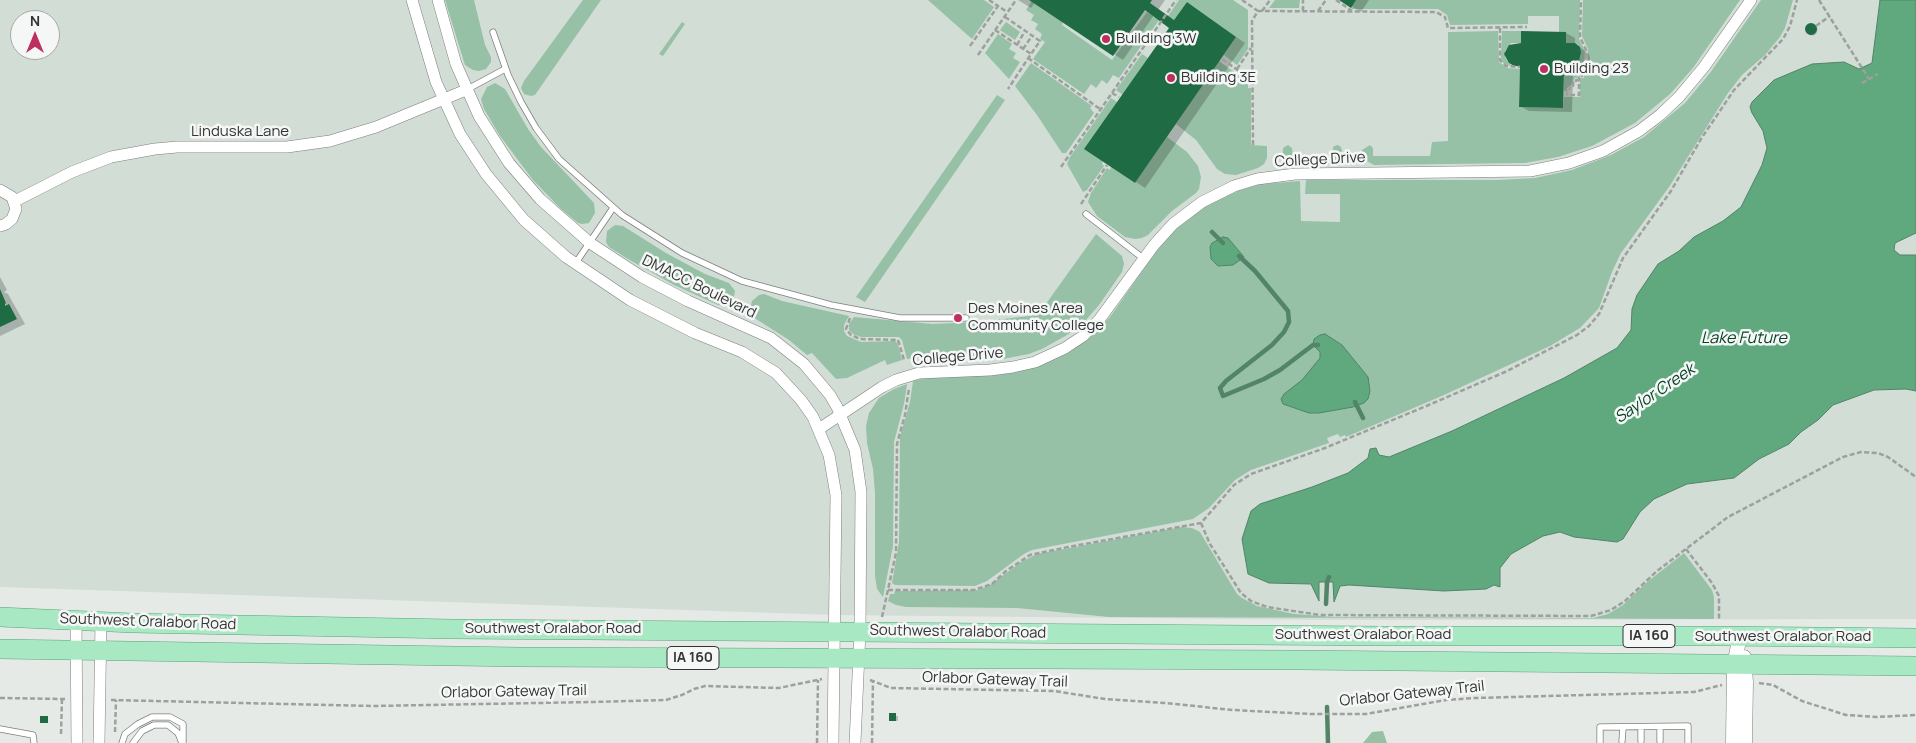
<!DOCTYPE html>
<html>
<head>
<meta charset="utf-8">
<style>
  body { margin:0 }
  #map { position:relative; width:1916px; height:743px; overflow:hidden; background:#e6eae7; font-family:Manrope,sans-serif }
  canvas { display:block }
  .north { position:absolute; left:10px; top:10px; width:50px; height:50px; box-sizing:border-box; background:#f4f7f5; border:1px solid #a7a9a7; border-radius:50%; rotate:0deg; font-size:14px; font-weight:700; line-height:20px; text-align:center; color:#333433 }
  .north::after { content:''; display:block; margin:auto; width:18px; height:22px; background:#be2f5d; clip-path:polygon(50% 0,100% 100%,50% 72%,0 100%) }
</style>
</head>
<body>
<div id="map">
<canvas width="1916" height="743"></canvas>
<div class="north">N</div>
</div>
<script>
const g = document.querySelector('canvas').getContext('2d');
g.lineJoin = 'round';
function fill(path, color) {
  g.fillStyle = color;
  g.fill(path, 'evenodd');
}
function shape(rows) {
  const path = new Path2D();
  for (const r of rows) {
    if (r.length === 3) {
      path.moveTo(r[0] + r[2], r[1]);
      path.arc(r[0], r[1], r[2], 0, 2 * Math.PI);
      continue;
    }
    path.moveTo(r[0], r[1]);
    for (let i = 2; i < r.length; i += 2) path.lineTo(r[i], r[i + 1]);
  }
  return path;
}
function trace(path, color, width, dash) {
  g.strokeStyle = color;
  g.lineWidth = width;
  g.lineCap = dash ? 'butt' : 'round';
  g.setLineDash(dash || []);
  g.stroke(path);
}
function label(font, color, halo, rows, align = 'center') {
  g.font = font + ' Manrope,sans-serif';
  g.lineWidth = 5;
  g.setLineDash([]);
  g.textBaseline = 'middle';
  g.strokeStyle = halo;
  g.fillStyle = color;
  for (const [text, x, y, turn = 0] of rows) {
    g.save();
    g.translate(x, y);
    g.rotate((+turn || 0) * Math.PI / 180);
    g.textAlign = isNaN(turn) ? turn : align;
    if (halo) g.strokeText(text, 0, 0);
    g.fillText(text, 0, 0);
    g.restore();
  }
}
const built = shape([
  [0,0,1916,0,1916,619,1326,620,834,615,0,587],
  [20,20,50,20,50,50,20,50]
]);
const green = shape([
  [445,0,474,0,485,45,491,57,491,62,486,69,479,71,473,70,465,65],
  [583,0,601,0,535,95,531,96,524,94,521,88,524,81],
  [928,0,984,0,994,7,972,39],
  [1179,0,1233,0,1248,10,1248,49,1237,65,1224,55,1236,37,1187,2,1174,20,1168,16],
  [1275,0,1300,0,1299,8,1269,8],
  [1356,0,1580,0,1579,39,1585,51,1584,71,1581,71,1581,74,1578,75,1577,78,1575,78,1572,84,1567,88,1567,91,1564,91,1564,70,1568,69,1570,65,1576,63,1580,58,1581,53,1578,45,1575,43,1566,43,1566,32,1559,32,1559,16,1528,16,1528,24,1450,25,1447,15,1438,9,1352,9,1351,8],
  [1583,0,1740,0,1693,68,1670,94,1635,123,1592,146,1558,157,1525,163,1374,165,1365,160,1362,157,1362,150,1370,145,1373,148,1373,156,1430,156,1432,142,1448,141,1448,32,1498,31,1499,62,1507,68,1520,69,1519,107,1563,108,1564,97,1580,97,1580,78,1584,78,1584,74,1587,74,1588,49,1582,36],
  [1761,0,1793,0,1785,28,1780,37,1765,55,1742,75,1728,93,1669,187,1621,253,1612,272,1599,308,1580,328,1550,346,1444,395,1346,437,1345,435,1340,437,1338,434,1327,438,1329,443,1251,470,1235,480,1209,508,1193,519,1032,550,1024,554,987,581,975,586,895,585,892,583,899,542,900,437,910,402,913,381,926,378,1006,373,1041,365,1067,353,1092,335,1110,317,1157,250,1173,231,1193,214,1216,200,1241,190,1261,184,1300,181,1301,221,1340,222,1340,194,1305,194,1306,180,1498,180,1535,178,1572,170,1611,155,1644,137,1685,103,1710,73],
  [1032,1,1063,22,1062,25,1112,60,1147,12,1159,20,1119,78,1113,75,1107,84,1102,80,1096,88,1091,84,1084,94,1033,59,1045,42,1040,39,1042,34,1035,29,1038,24,1031,20,1034,15,1026,10],
  [682,22,685,24,663,56,659,54],
  [1006,22,1020,32,1015,40,1000,30],
  [1502,31,1521,31,1521,43,1511,43,1505,51,1505,57,1511,66,1504,64,1501,58],
  [998,34,1012,44,1009,49,1016,53,1013,58,1020,62,1009,79,985,53],
  [1142,54,1148,58,1123,95,1116,90],
  [1219,61,1248,82,1248,88,1251,88,1251,145,1267,146,1267,158,1264,164,1258,168,1236,175,1225,174,1217,169,1196,140,1176,124],
  [1031,63,1092,106,1090,108,1094,113,1066,153,1062,153,1037,115,1015,86],
  [495,83,505,89,528,129,541,147,594,203,595,213,589,223,582,224,578,223,561,209,533,180,500,136,484,109,481,99,487,87],
  [997,95,1005,100,865,302,856,297],
  [1111,98,1117,102,1102,164,1104,166,1087,190,1083,192,1067,164,1070,157],
  [1167,137,1187,152,1198,166,1201,177,1199,189,1196,193,1172,211,1148,235,1142,238,1135,239,1125,237,1097,216,1088,202,1091,193,1107,168,1110,170,1111,167,1135,183],
  [1288,145,1292,148,1293,157,1333,157,1333,147,1337,145,1340,146,1342,150,1339,159,1331,164,1293,165,1286,163,1283,157,1283,148],
  [615,225,623,226,666,253,705,274,729,283,735,291,733,301,727,305,718,305,674,285,628,259,609,247,606,242,607,231],
  [1096,234,1122,256,1124,264,1122,272,1099,305,1086,320,1067,335,1042,349,1029,354,1003,359,929,357,907,359,902,340,899,337,861,337,853,334,849,330,849,324,854,317,933,324,976,322,1038,315],
  [764,294,782,301,849,316,844,325,844,331,847,336,861,342,895,341,898,344,902,360,887,365,885,360,847,378,836,379,812,353,807,355,789,340,753,317,750,310,752,301,759,295],
  [907,384,904,404,894,442,893,546,883,597,877,589,875,576,875,492,873,469,867,443,866,426,869,413,879,398,894,389],
  [1182,527,1192,528,1200,532,1237,594,1242,598,1257,606,1294,614,1333,617,1593,618,1608,614,1623,605,1646,583,1684,553,1712,590,1714,597,1714,619,1109,617,1017,608,906,607,896,605,888,601,890,594,894,594,895,591,978,590,990,585,1021,562,1037,554],
  [1383,731,1387,743,1363,743,1372,732]
]);
const water = shape([
  [1880,0,1916,0,1916,233,1895,243,1894,250,1900,255,1916,255,1916,391,1906,389,1874,390,1833,405,1818,420,1801,432,1789,444,1759,459,1734,478,1687,484,1654,499,1640,512,1623,539,1617,542,1574,537,1560,532,1543,536,1511,554,1500,568,1500,587,1494,585,1486,589,1444,591,1349,585,1340,586,1334,602,1333,582,1319,582,1319,601,1311,584,1269,583,1248,574,1242,539,1251,511,1260,504,1312,487,1348,473,1368,458,1370,449,1376,448,1379,455,1389,457,1452,431,1564,378,1617,348,1631,330,1632,309,1637,295,1658,264,1679,251,1694,237,1723,221,1741,207,1762,165,1767,148,1763,131,1752,113,1750,107,1752,102,1774,80,1812,64,1844,62,1859,69,1872,63,1880,0],
  [1223,237,1228,238,1244,257,1233,265,1218,266,1211,259,1210,247,1212,243,1223,237],
  [1325,334,1342,345,1368,377,1370,391,1368,399,1364,403,1353,407,1319,413,1309,413,1283,404,1281,399,1284,394,1302,380,1320,358,1320,352,1313,345,1314,339,1320,335,1325,334]
]);
const shadow = shape([
  [1018,0,1165,0,1158,10,1174,22,1196,9,1245,43,1145,188,1086,149,1171,27,1154,15,1123,60,1035,2,1031,8],
  [1341,0,1369,0,1361,12],
  [1812,30,5.5],
  [1566,33,1575,38,1575,44,1589,54,1590,59,1588,66,1579,70,1577,74,1573,75,1572,112,1529,111,1520,106,1521,69,1510,62],
  [0,277,7,290,4,292,8,294,25,324,0,336],
  [890,715,898,716,898,721,890,720]
]);
const stream = shape([
  [1212,232,1223,243],
  [1239,256,1255,271,1288,311,1289,322,1284,332,1272,345,1226,381,1220,388,1223,396,1264,379,1280,370,1313,345,1318,345],
  [1355,402,1363,418],
  [1326,604,1327,582,1329,577],
  [1327,707,1328,743]
]);
const building = shape([
  [1029,0,1152,0,1150,3,1174,20,1187,2,1236,37,1135,183,1084,149,1169,28,1145,10,1113,56],
  [1339,0,1356,0,1351,8],
  [1811,29,6],
  [1521,31,1566,32,1566,43,1575,43,1580,47,1581,53,1579,61,1570,65,1568,69,1564,70,1563,108,1519,107,1520,66,1514,66,1509,63,1504,54,1509,45,1521,43],
  [0,289,6,303,5,304,5,306,9,304,17,319,0,327],
  [889,713,896,713,896,721,889,721],
  [40,716,48,716,48,723,40,723]
]);
const path = shape([
  [989,0,998,6],
  [1242,0,1258,11],
  [1336,0,1352,11],
  [1819,0,1869,79],
  [1262,11,1270,0],
  [1303,11,1303,0],
  [1318,11,1326,0],
  [1005,17,1040,41,1031,54],
  [1816,26,1830,16],
  [1500,28,1500,60,1506,66,1520,67],
  [995,30,1031,54,1008,89],
  [1017,45,1025,31],
  [970,46,998,6,1007,12],
  [1023,49,1032,36],
  [978,55,1016,0],
  [1028,58,1100,109],
  [1222,59,1252,80],
  [1237,69,1251,48],
  [1579,80,1576,80,1576,83,1573,83,1573,86,1570,86,1570,89,1567,89,1567,95,1579,95,1579,76,1582,76,1582,73,1586,73,1586,50,1580,37,1581,0],
  [1862,83,1878,74],
  [1112,93,1119,97],
  [1253,145,1252,21,1258,11,1436,12,1445,17,1448,28,1527,27],
  [1061,167,1176,0],
  [1081,204,1107,165],
  [850,318,846,329,851,335,860,339,898,340,904,360],
  [1201,523,1210,544,1241,593,1251,601,1267,607,1320,615,1591,616,1611,610,1625,601,1657,571,1728,517,1843,457,1861,452,1878,453,1888,457,1916,477],
  [1686,549,1712,583,1719,596,1719,619],
  [888,590,974,590,992,584,1006,571,1030,555,1068,547,1201,523,1234,485,1251,474,1325,448,1424,407,1505,372,1577,335,1589,326,1599,314,1623,258,1671,191,1701,139,1734,90,1783,39,1790,26,1797,0],
  [882,617,896,553,897,444,905,415,909,388],
  [870,680,891,688,1054,691,1105,699,1165,703,1233,710,1310,714,1366,714,1446,700,1475,698,1694,692,1722,685],
  [1759,683,1773,685,1802,701,1846,715,1876,717,1916,715],
  [0,698,65,699],
  [111,700,373,706,592,702,666,700,682,695,694,689,705,686,779,688,822,679],
  [115,732,116,700],
  [61,734,62,699],
  [817,743,818,680],
  [872,743,873,681]
]);
const service = shape([
  [493,32,508,75,521,102,536,128,559,159,622,215,682,253,742,281,831,305,900,318,966,318],
  [466,90,505,69],
  [1086,214,1144,259],
  [575,264,613,208],
  [1660,727,1660,741],
  [0,729,33,735,34,743],
  [1622,741,1623,727],
  [1641,741,1641,727],
  [122,743,125,734,138,724,152,717,170,717,183,724,183,743],
  [133,743,142,731,154,725,168,725,178,733,182,743],
  [1600,743,1600,727,1688,726,1688,743]
]);
const minor = shape([
  [412,0,436,82,460,134,486,174,524,220,566,257,630,300,695,333,742,352,776,373,801,400,813,417,829,455,836,495,833,743],
  [438,0,456,64,479,116,509,163,540,199,590,243,642,277,688,301,771,338,804,364,830,395,837,407,855,450,861,492,860,631,855,743],
  [0,190,12,197,16,209,12,219,6,224,0,226],
  [15,201,72,172,111,157,155,149,177,147,287,147,330,141,376,127,466,90],
  [819,429,882,387,896,380,919,373,990,370,1013,367,1035,362,1065,348,1083,336,1099,320,1154,245,1173,224,1202,202,1234,186,1257,179,1295,174,1530,171,1569,163,1603,151,1639,131,1660,115,1679,97,1704,67,1751,0],
  [76,620,77,743],
  [99,743,101,621]
]);
const tertiary = shape([
  [1744,657,1746,682,1745,743],
  [1733,743,1734,665,1740,636]
]);
const primary = shape([
  [0,617,133,623,453,629,1383,636,1719,636,1916,638],
  [0,649,520,657,1297,660,1916,666]
]);
const markers = [
  [1106,39,5,"#be2f5d"],
  [1544,69,5,"#be2f5d"],
  [1171,78,5,"#be2f5d"],
  [958,318,5,"#be2f5d"]
];
const shields = [
  [1649,636,52],
  [693,658,52]
];
const shieldNames = [
  ["IA 160",1649,636],
  ["IA 160",693,658]
];
const poiNames = [
  ["Building 3W",1116,39],
  ["Building 23",1554,69],
  ["Building 3E",1181,78],
  ["Des Moines Area",968,309],
  ["Community College",968,326]
];
const streetNames = [
  ["Linduska Lane",240,132],
  ["College Drive",1320,160,-3],
  ["DMACC Boulevard",699,287,26],
  ["College Drive",958,357,-5],
  ["Southwest Oralabor Road",148,622,2],
  ["Southwest Oralabor Road",553,629],
  ["Southwest Oralabor Road",958,632,1],
  ["Southwest Oralabor Road",1363,635],
  ["Southwest Oralabor Road",1783,637],
  ["Orlabor Gateway Trail",995,680,2],
  ["Orlabor Gateway Trail",514,692,-1],
  ["Orlabor Gateway Trail",1412,694,-6]
];
const waterNames = [
  ["Lake Future",1744,339],
  ["Saylor Creek",1655,394,-34]
];
fill(built, '#d2ddd6');
fill(green, '#96c1a6');
fill(water, '#60a87e');
trace(water, '#528568', 1);
fill(shadow, '#0003');
trace(stream, '#528568', 4.5);
fill(building, '#1f6b44');
trace(service, '#7d7f7d', 7);
trace(minor, '#7d7f7d', 12);
trace(tertiary, '#7d7f7d', 15);
trace(primary, '#59a178', 20);
trace(path, '#9da09d', 2.5, [5, 2.5]);
trace(service, '#fff', 5.5);
trace(minor, '#fff', 11);
trace(tertiary, '#fff', 14);
trace(primary, '#a8e9c4', 19);
for (const [x, y, r, color] of markers) {
  const dot = new Path2D();
  dot.arc(x, y, r, 0, 2 * Math.PI);
  g.fillStyle = color;
  g.fill(dot);
  trace(dot, '#f4f7f5', 2);
}
for (const [x, y, w] of shields) {
  const box = new Path2D();
  box.roundRect(x - w / 2, y - 11.5, w, 23, 4);
  g.fillStyle = '#f4f7f5';
  g.fill(box);
  trace(box, '#333433', 1);
}
label('bold 14px', '#333433', null, shieldNames);
label('15px', '#333433', '#f4f7f5', poiNames, 'left');
label('15px', '#333433', '#f4f7f5', streetNames);
label('italic 16px', '#074327', '#f4f7f5', waterNames);
</script>
</body>
</html>
